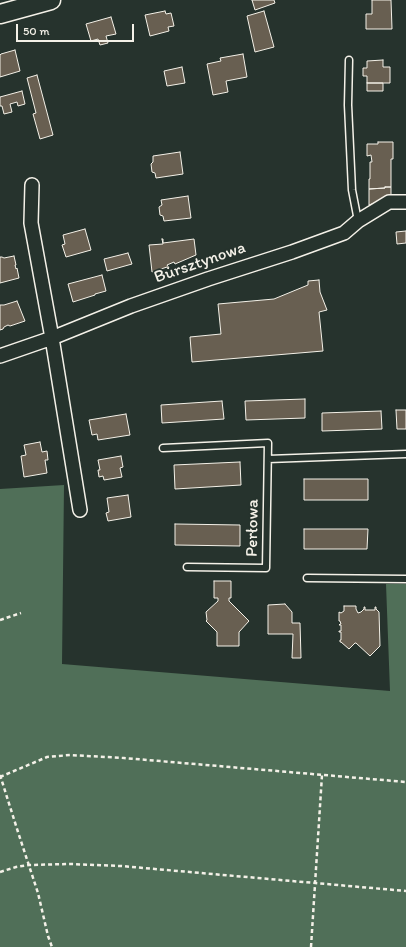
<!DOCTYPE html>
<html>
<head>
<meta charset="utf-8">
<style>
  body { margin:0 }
  #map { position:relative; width:406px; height:947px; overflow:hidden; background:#26332d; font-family:Itim,sans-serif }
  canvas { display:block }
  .scale { position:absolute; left:16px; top:24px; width:118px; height:18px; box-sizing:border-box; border:2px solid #f4f1e8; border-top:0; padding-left:5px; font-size:12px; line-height:14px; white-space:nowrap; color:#f4f1e8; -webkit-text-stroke:3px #26332d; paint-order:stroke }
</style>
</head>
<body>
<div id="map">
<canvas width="406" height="947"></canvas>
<div class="scale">50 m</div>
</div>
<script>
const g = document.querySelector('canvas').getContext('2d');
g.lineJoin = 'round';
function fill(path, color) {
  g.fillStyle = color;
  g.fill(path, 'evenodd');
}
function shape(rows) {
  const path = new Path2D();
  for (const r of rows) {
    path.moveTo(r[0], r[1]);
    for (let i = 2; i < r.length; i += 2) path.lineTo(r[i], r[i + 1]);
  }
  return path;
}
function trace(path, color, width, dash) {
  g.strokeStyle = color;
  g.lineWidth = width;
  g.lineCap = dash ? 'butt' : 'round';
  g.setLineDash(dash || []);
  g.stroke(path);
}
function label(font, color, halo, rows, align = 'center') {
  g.font = font + ' Itim,sans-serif';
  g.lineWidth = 3.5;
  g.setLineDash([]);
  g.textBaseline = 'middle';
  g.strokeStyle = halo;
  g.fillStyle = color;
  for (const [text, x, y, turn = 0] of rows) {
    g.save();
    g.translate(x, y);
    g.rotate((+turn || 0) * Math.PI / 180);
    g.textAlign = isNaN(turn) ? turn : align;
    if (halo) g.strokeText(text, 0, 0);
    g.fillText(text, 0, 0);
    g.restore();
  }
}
const green = shape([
  [64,485,62,664,390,691,386,584,406,584,406,947,0,947,0,489]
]);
const building = shape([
  [252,0,274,0,275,3,255,10,252,0],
  [372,0,391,0,392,29,366,29,366,14,372,14,372,0],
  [165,11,166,14,171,13,174,26,168,27,169,31,150,36,145,15,165,11],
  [264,11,274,47,255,52,247,16,264,11],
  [111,17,116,34,106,36,108,43,100,45,98,39,91,41,86,24,111,17],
  [15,50,20,71,0,77,0,55,1,54,15,50],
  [243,54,247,77,226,81,228,92,213,95,207,64,221,61,220,58,243,54],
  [383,60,383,67,390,67,390,83,367,83,367,76,363,76,363,68,367,68,367,61,383,60],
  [182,67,185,83,167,86,164,71,182,67],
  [37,75,53,135,40,139,33,114,36,113,27,78,37,75],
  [367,83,383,83,383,91,367,91,367,83],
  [22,91,25,104,18,106,17,102,10,104,12,112,4,114,2,106,0,106,0,97,22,91],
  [378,142,393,142,393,159,391,159,391,187,385,187,385,188,369,189,369,179,370,179,370,162,372,162,371,155,367,156,367,144,378,144,378,142],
  [180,152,183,174,156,178,155,173,152,172,151,164,153,162,153,156,180,152],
  [385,187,391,187,391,197,369,205,369,189,385,188,385,187],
  [188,196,191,218,164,221,163,216,160,215,159,207,162,205,161,200,188,196],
  [85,229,91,250,66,257,62,245,65,244,63,235,85,229],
  [406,231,406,243,397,244,396,232,406,231],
  [162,239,163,239,163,243,194,239,196,255,175,264,174,262,167,265,169,268,168,269,167,267,152,272,149,245,163,244,162,239],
  [128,253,132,264,107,271,104,259,128,253],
  [14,256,16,265,15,265,16,269,17,268,19,278,0,283,0,257,2,257,4,258,14,256],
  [102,275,106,291,95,294,95,295,73,302,68,284,102,275],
  [319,280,320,292,327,310,319,312,323,351,192,362,190,337,221,334,218,304,274,299,308,285,308,281,319,280],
  [17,301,25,321,10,326,8,325,4,327,3,329,0,330,0,305,4,305,17,301],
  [305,399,305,418,246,420,245,401,305,399],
  [222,401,224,419,162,423,161,405,222,401],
  [396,410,406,410,406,429,397,429,396,410],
  [381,411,382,429,322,431,322,413,381,411],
  [126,414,130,435,98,440,97,434,92,435,89,420,126,414],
  [40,442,42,452,47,451,48,460,45,460,47,473,24,477,21,456,26,455,24,445,40,442],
  [121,456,123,467,120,468,122,477,104,480,103,476,99,477,98,470,100,470,98,460,121,456],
  [240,462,241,485,175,489,174,465,240,462],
  [304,479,368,479,368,500,304,500,304,479],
  [128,495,131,517,108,521,106,513,109,512,107,498,128,495],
  [175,524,240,525,240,546,175,545,175,524],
  [304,529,368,529,367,549,304,549,304,529],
  [214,581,231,581,231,598,229,598,229,601,249,621,239,632,239,646,217,646,217,632,206,621,207,620,206,612,218,601,218,598,214,598,214,581],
  [285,604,292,612,292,623,300,623,301,658,292,658,293,634,268,634,268,605,285,604],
  [344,606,356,606,356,609,358,613,361,612,364,609,364,607,365,607,365,610,375,610,375,607,376,607,376,609,379,612,380,646,370,656,356,643,355,643,349,649,341,642,340,642,340,640,341,640,341,632,339,632,339,631,341,631,341,625,339,625,340,624,341,624,340,621,339,621,339,612,341,613,344,611,344,606]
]);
const path = shape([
  [0,620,21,613],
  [0,775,18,832,38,893,48,936,52,947],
  [0,777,47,757,70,755,124,758,406,782],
  [0,872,16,867,29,865,70,864,121,866,406,891],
  [311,947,322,775]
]);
const lane = shape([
  [349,60,348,105,352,190,358,221],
  [163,448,268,443,266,568,187,567],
  [268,459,406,454],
  [307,578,406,579]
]);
const street = shape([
  [32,185,31,223,52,338,80,510],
  [0,356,52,338,131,306,208,279,292,252,344,233,358,221,389,202,406,202]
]);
const secondary = shape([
  [0,14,51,0]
]);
const streetNames = [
  ["Bursztynowa",200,263,-19],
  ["Perłowa",253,528,-89]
];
fill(green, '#506f58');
fill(building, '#685f51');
trace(building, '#f4f1e8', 1);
trace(lane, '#f4f1e8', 9);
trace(street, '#f4f1e8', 16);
trace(secondary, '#f4f1e8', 21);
trace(path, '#f4f1e8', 2.5, [4, 3]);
trace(lane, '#26332d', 6);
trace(street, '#26332d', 13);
trace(secondary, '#26332d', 18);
label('17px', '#f4f1e8', '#26332d', streetNames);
</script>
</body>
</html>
